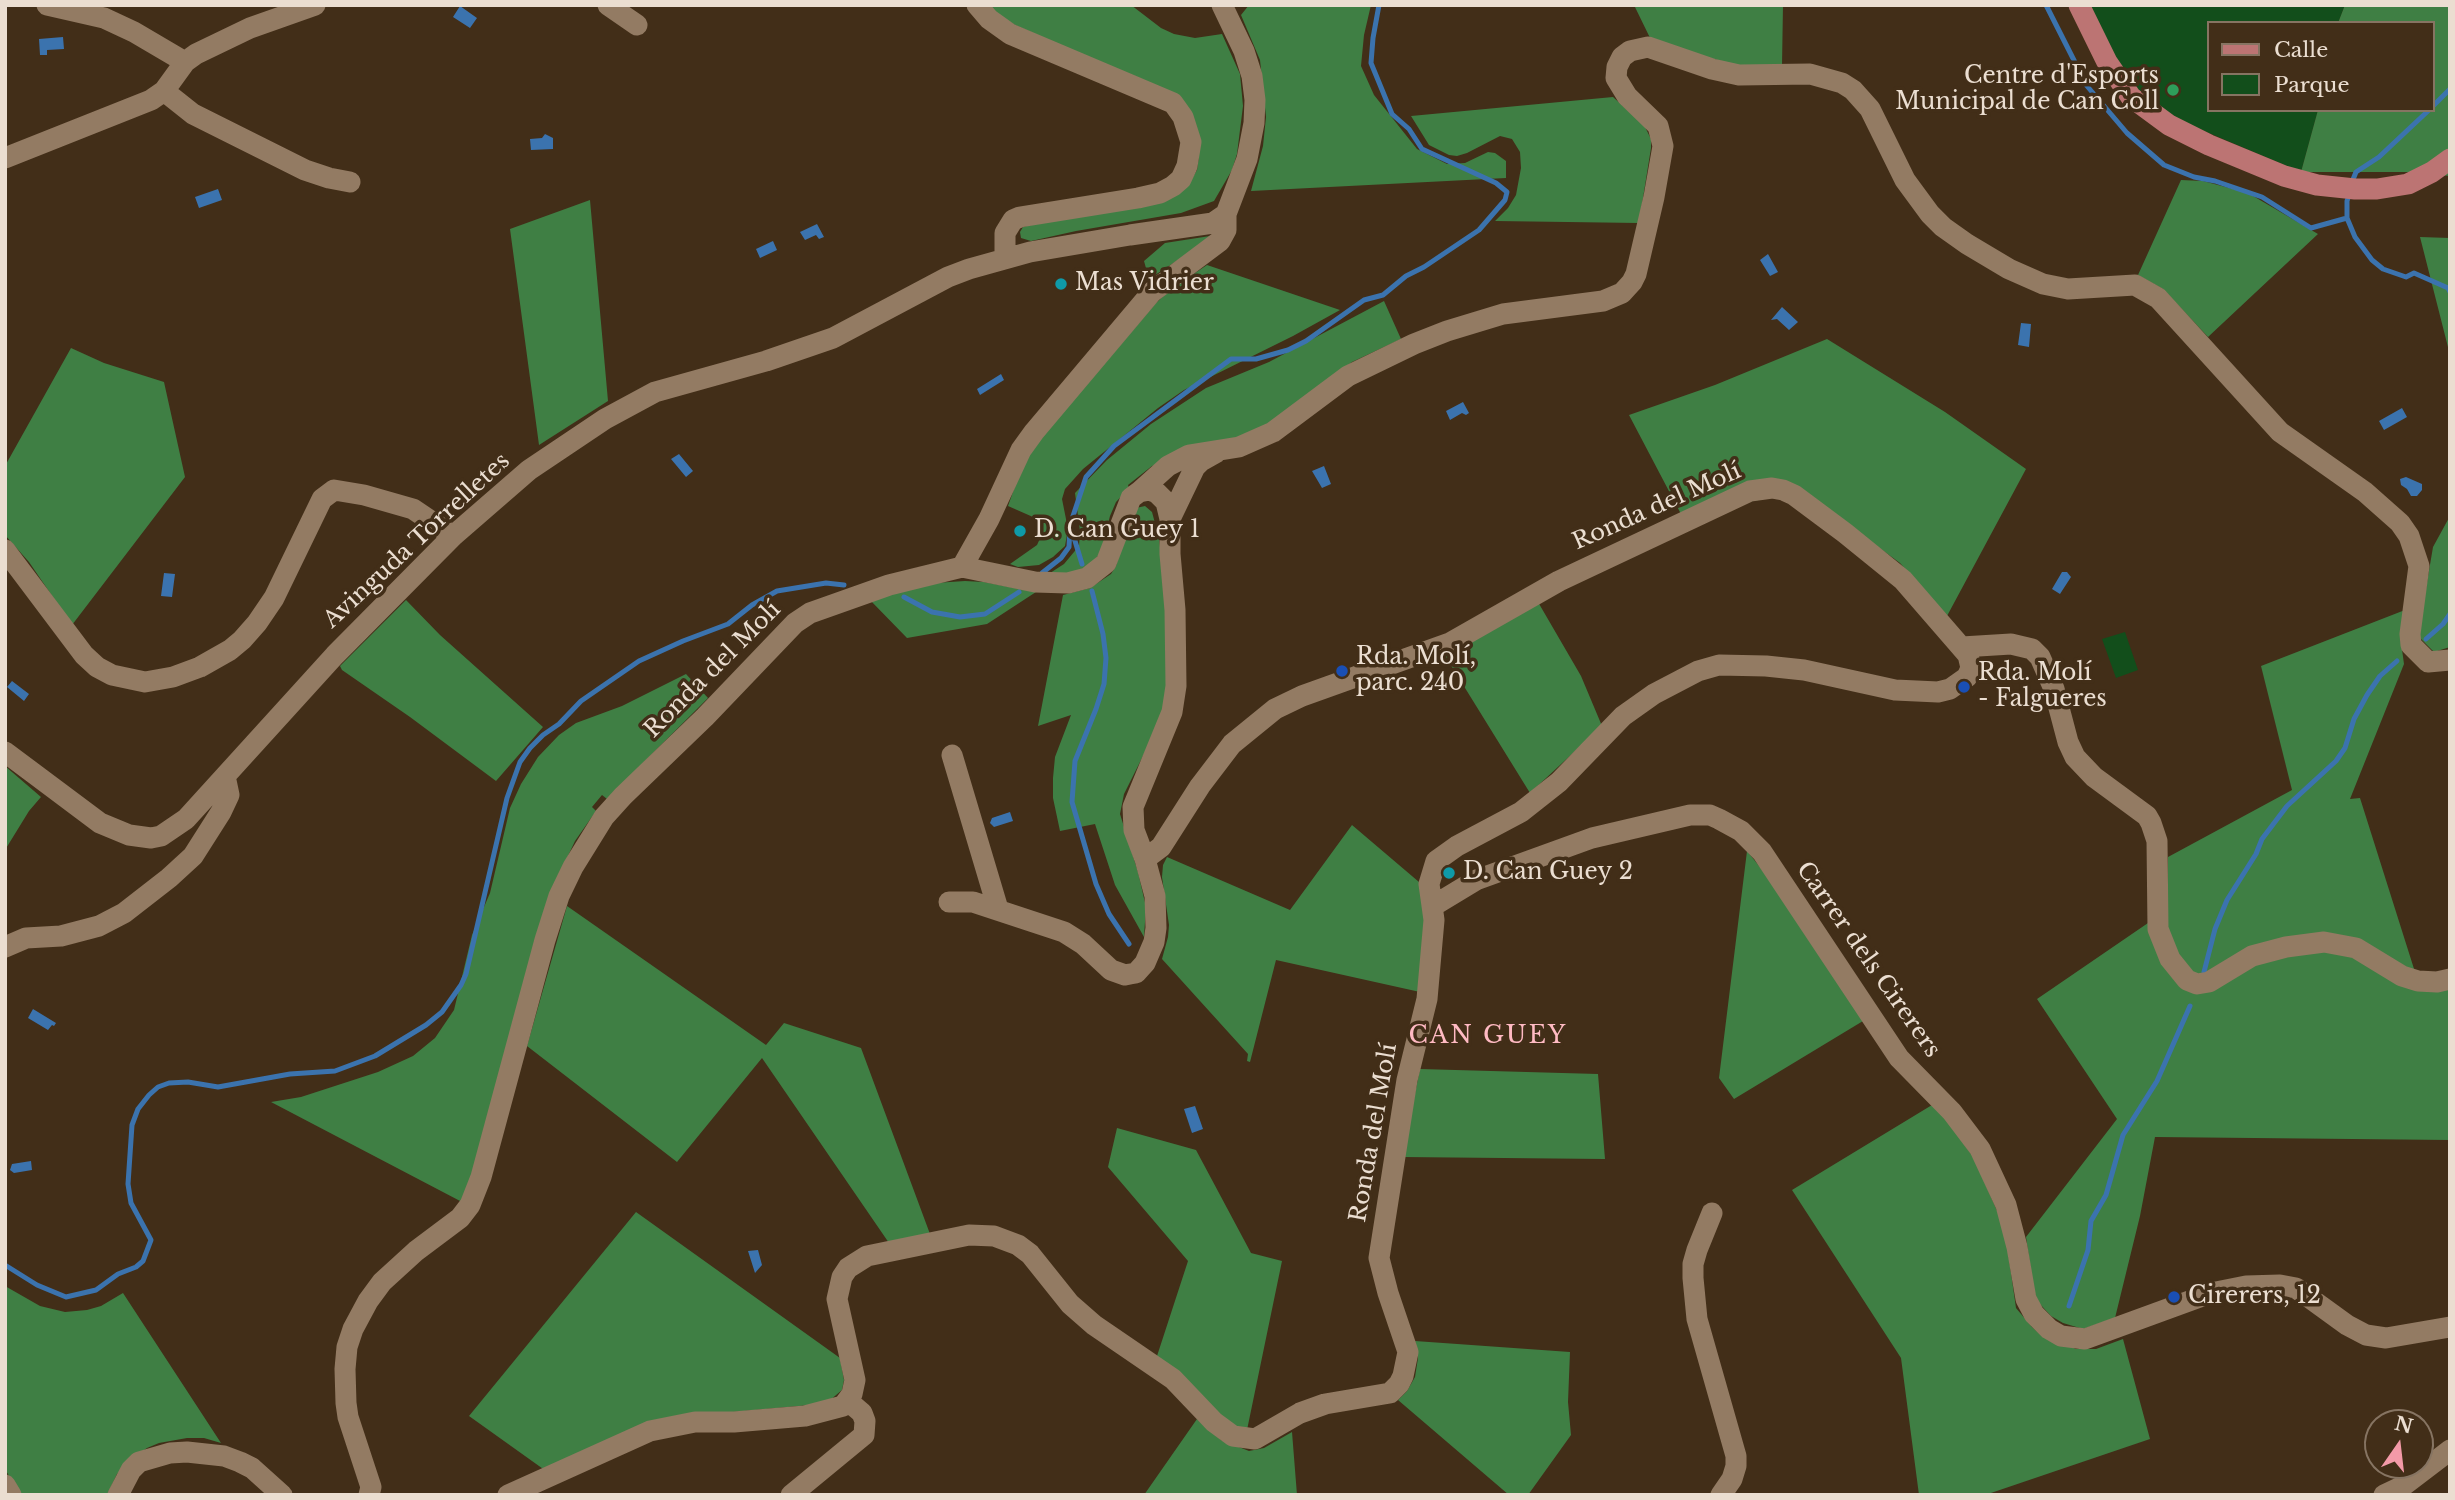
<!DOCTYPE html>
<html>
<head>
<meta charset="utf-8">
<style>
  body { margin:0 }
  #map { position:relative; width:2455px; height:1500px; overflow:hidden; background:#422e18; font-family:"Libre Baskerville",serif }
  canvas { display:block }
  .frame { position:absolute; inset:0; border:7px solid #ebded1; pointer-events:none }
  .legend { position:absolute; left:2207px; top:21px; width:228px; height:91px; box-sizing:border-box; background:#422e18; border:2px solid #867462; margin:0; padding:9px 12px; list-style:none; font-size:21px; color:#ebded1 }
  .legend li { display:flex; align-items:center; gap:14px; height:35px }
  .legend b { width:35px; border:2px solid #867462 }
  .north { position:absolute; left:2364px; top:1409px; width:70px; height:70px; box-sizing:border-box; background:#422e18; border:2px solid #867462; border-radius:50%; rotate:14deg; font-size:19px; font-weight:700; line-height:28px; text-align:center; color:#ebded1 }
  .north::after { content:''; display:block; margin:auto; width:24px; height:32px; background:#f39aa8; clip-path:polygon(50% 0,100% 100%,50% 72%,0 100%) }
</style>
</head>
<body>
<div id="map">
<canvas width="2455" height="1500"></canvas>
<div class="frame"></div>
<ul class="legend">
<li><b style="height:9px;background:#bc7473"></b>Calle</li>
<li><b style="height:19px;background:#124e1b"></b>Parque</li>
</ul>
<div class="north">N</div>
</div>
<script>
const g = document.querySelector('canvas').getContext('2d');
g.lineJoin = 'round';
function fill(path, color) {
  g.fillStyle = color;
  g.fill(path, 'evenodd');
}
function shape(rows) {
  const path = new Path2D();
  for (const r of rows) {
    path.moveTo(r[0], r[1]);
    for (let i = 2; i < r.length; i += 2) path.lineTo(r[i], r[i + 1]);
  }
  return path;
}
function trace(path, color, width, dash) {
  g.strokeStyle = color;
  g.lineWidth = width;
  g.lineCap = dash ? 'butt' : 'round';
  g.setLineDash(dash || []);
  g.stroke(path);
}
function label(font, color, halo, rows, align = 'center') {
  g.font = font + ' "Libre Baskerville",serif';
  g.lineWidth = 7;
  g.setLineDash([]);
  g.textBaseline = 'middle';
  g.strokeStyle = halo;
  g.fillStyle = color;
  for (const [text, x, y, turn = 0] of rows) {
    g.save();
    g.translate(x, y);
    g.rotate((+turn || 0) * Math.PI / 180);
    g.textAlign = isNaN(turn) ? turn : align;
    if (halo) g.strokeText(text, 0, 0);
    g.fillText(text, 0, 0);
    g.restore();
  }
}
const green = shape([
  [2090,5,2345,5,2338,23,2208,23,2208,110,2318,110,2301,172,2183,122,2145,97,2120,68],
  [2125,632,2138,670,2116,678,2102,639]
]);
const forest = shape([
  [989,5,1131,5,1161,28,1174,34,1195,38,1222,34,1240,74,1243,106,1237,154,1232,170,1214,201,1181,213,1076,231,1031,241,1021,238,1020,232,1023,227,1188,185,1197,170,1199,156,1191,116,1053,42,1015,25,995,13],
  [1249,5,1371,5,1364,35,1361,66,1374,95,1417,149,1447,164,1465,163,1488,152,1495,153,1506,161,1506,178,1251,191,1263,146,1266,117,1260,60,1241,15],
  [1634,5,1783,5,1782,66,1743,67,1652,42],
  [2345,5,2450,5,2450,176,2407,172,2301,172,2318,110,2432,110,2432,23,2338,23],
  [1613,97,1644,125,1651,139,1651,148,1639,223,1495,221,1508,208,1516,195,1521,168,1520,152,1512,139,1500,136,1467,153,1457,156,1449,155,1429,145,1411,116],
  [2181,180,2203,181,2248,193,2318,234,2208,337,2163,289,2138,275],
  [590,200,608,401,539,445,510,229],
  [1210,236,1210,239,1149,279,1144,261,1165,243],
  [2420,237,2450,238,2450,355],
  [1207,265,1340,310,1293,336,1184,390,1158,408,1083,469,1065,489,1062,499,1068,529,1065,546,1053,557,1039,565,1018,567,1010,564,1037,545,1043,532,1033,517,1008,506,1021,469,1036,444,1156,303,1171,289],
  [1384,301,1401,339,1352,362,1268,424,1248,434,1152,466,1128,485,1129,488,1116,502,1110,516,1101,552,1090,566,1071,574,1047,575,1064,564,1079,546,1080,531,1075,493,1107,460,1151,424,1206,388,1269,362],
  [1827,339,1945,412,2026,469,1947,616,1900,563,1803,492,1681,514,1629,415,1715,385],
  [71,348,104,363,164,382,185,477,72,625,29,562,5,535,5,466],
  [1145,506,1152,512,1159,538,1165,593,1167,692,1165,706,1154,734,1124,794,1120,814,1138,872,1146,907,1144,937,1115,885,1095,824,1060,831,1053,798,1053,778,1055,757,1071,715,1038,726,1063,595,1090,588,1111,574,1116,566,1127,527,1136,508],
  [2450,516,2450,647,2434,652,2418,636,2433,547],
  [965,581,984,582,1036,592,987,624,907,638,870,600,935,583],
  [406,600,440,635,543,727,496,781,410,717,342,670,340,666],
  [1538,602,1581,676,1602,726,1530,793,1444,654],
  [2405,610,2400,635,2404,664,2350,799,2360,798,2415,972,2432,976,2450,970,2450,1140,2155,1137,2140,1216,2115,1318,2083,1329,2063,1323,2051,1316,2038,1302,2034,1291,2026,1237,2117,1119,2037,999,2148,923,2167,923,2168,857,2292,790,2261,666],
  [686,674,708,698,607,799,602,795,592,807,596,811,575,841,559,875,470,1182,462,1202,271,1102,301,1097,378,1072,413,1056,435,1038,454,1010,472,935,490,893,510,808,521,784,538,757,559,735,576,723,622,706],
  [5,766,41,797,29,811,5,850],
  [1352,825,1419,882,1425,923,1420,992,1276,960,1250,1062,1247,1061,1248,1054,1162,959,1168,937,1169,925,1162,877,1163,865,1167,857,1290,910],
  [1747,851,1776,887,1863,1021,1734,1099,1719,1078],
  [567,906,766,1045,784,1023,861,1048,930,1234,889,1243,762,1058,677,1162,527,1046],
  [1420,1069,1598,1074,1605,1159,1402,1157],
  [1932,1105,1943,1115,1974,1158,1998,1213,2007,1245,2016,1308,2032,1327,2042,1336,2076,1349,2096,1349,2123,1339,2150,1439,1985,1495,1919,1495,1901,1358,1792,1190],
  [1117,1128,1196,1150,1251,1253,1282,1261,1247,1430,1240,1429,1219,1414,1175,1370,1157,1356,1188,1261,1108,1167],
  [636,1212,840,1358,844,1380,842,1390,829,1401,821,1404,678,1417,546,1471,469,1416],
  [5,1286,40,1306,65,1312,87,1310,101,1306,123,1293,221,1443,204,1438,187,1438,159,1443,147,1448,137,1455,117,1474,107,1495,20,1495,5,1469],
  [1415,1341,1570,1352,1568,1402,1571,1435,1528,1495,1509,1495,1398,1400,1407,1391,1415,1377,1418,1358],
  [1197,1419,1221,1440,1249,1451,1264,1448,1292,1432,1297,1495,1144,1495]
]);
const water = shape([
  [460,6,477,18,470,28,453,17],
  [63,37,64,49,47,50,47,55,40,55,39,39],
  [545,134,553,138,553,149,531,150,530,139,542,138],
  [218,189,222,200,199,208,195,197],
  [817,224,824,237,819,239,816,235,805,240,800,232],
  [773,241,777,250,760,258,756,249],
  [1768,254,1778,272,1770,276,1760,260],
  [1782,307,1798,322,1789,330,1777,319,1771,320],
  [2021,323,2031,324,2029,347,2018,345],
  [1001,374,1004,380,980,395,977,389],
  [1463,402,1469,413,1466,415,1462,413,1450,420,1446,411],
  [2402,408,2407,417,2384,430,2379,421],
  [679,454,693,471,686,477,671,459],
  [1324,466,1331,484,1322,488,1312,471],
  [2406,477,2422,484,2422,490,2417,496,2411,496,2407,489,2401,485,2400,479],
  [2062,572,2067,572,2071,577,2060,594,2052,589],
  [164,573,175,574,172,597,161,596],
  [12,681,29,694,24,701,7,687],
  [1010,812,1013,821,994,827,990,823,992,818],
  [33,1009,56,1023,54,1026,52,1025,48,1030,28,1018],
  [1195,1106,1203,1129,1192,1133,1184,1109],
  [31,1161,32,1170,14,1173,10,1170,12,1164],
  [758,1250,762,1265,755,1273,748,1251]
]);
const stream = shape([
  [2046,5,2087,86,2127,133,2164,165,2194,177,2215,181,2262,197,2311,228,2347,218,2347,201,2350,192],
  [2432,107,2450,89],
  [2352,182,2356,172,2379,157,2429,110],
  [2347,218,2355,237,2372,260,2383,269,2406,277,2414,273,2448,288,2450,292],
  [1072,531,1082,564],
  [1042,573,1061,558,1069,547,1070,525,1086,477,1114,446,1231,359,1256,359,1288,350,1306,341,1364,300,1383,295,1406,276,1424,267,1479,230,1505,200,1507,192,1496,183,1422,149,1409,129,1392,114,1371,63,1373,38,1379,5],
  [1092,591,1103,634,1106,658,1104,684,1096,709,1075,761,1072,802,1096,884,1109,914,1129,944],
  [904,597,932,612,960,617,985,614,1019,592],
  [2426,639,2443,624,2450,614],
  [2204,972,2215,929,2227,900,2256,854,2262,839,2287,806,2336,761,2345,748,2354,719,2367,695,2380,676,2397,661],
  [5,1265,37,1285,66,1297,96,1290,118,1274,136,1267,143,1261,151,1240,131,1203,128,1184,132,1125,138,1109,149,1095,158,1087,169,1083,188,1082,218,1087,290,1074,335,1071,375,1056,426,1025,442,1012,461,985,466,974,507,798,520,762,530,748,543,735,559,724,581,701,639,661,683,641,728,624,752,605,777,591,826,583,844,585],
  [2069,1306,2088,1250,2091,1221,2106,1195,2123,1135,2157,1081,2190,1006]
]);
const minor = shape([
  [47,5,104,18,134,32,185,62],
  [608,5,637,25],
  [977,5,989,19,1010,34,1173,103,1183,117,1191,142,1187,166,1181,179,1173,186,1160,193,1138,198,1020,217,1013,220,1005,233,1005,258],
  [164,91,193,114,305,170,329,178,350,182],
  [5,158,151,100,164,91,185,62,196,54,250,28,315,5],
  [1139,492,1168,466,1189,455,1239,447,1273,432,1348,376,1414,344,1447,331,1503,314,1603,301,1622,293,1632,282,1636,274,1654,197,1663,146,1658,126,1627,96,1616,78,1617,67,1622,57,1630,51,1648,47,1712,69,1739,75,1810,74,1842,83,1853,90,1870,109,1905,180,1930,214,1943,227,1967,244,2009,269,2043,284,2068,289,2135,285,2158,298,2280,432,2365,492,2400,523,2409,536,2419,566,2410,634,2411,645,2428,662,2450,660],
  [1170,519,1195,467,1201,461,1217,452],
  [5,550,84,655,97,667,112,675,145,682,173,677,200,667,230,650,242,640,257,623,274,598,322,499,334,490,364,495,413,509,453,536],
  [962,567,989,519,1021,450,1034,432,1152,292,1220,241,1226,230,1226,214],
  [1962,647,2011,644,2032,649,2040,657,2054,689,2068,742,2075,757,2094,777,2147,816,2151,823,2157,841,2158,929,2170,959,2187,980,2197,984,2209,982,2252,956,2286,947,2324,942,2356,948,2402,976,2418,981,2437,982,2450,979],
  [5,752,100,823,129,835,151,838,161,836,186,819,335,655,453,536,529,470,605,419,655,392,766,361,833,338,948,277,969,269,1030,252,1130,235,1213,223,1226,214,1247,159,1254,123,1255,100,1252,76,1244,51,1222,5],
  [952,755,998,909],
  [949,902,973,902,1064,932,1083,944,1111,970,1125,975,1130,974,1136,973,1145,963,1154,942,1156,928,1155,896,1145,859],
  [1433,906,1476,880,1592,838,1690,815,1710,815,1719,819,1741,831,1762,852,1899,1058,1952,1112,1980,1149,2006,1205,2017,1247,2026,1299,2034,1314,2049,1329,2061,1336,2085,1339,2211,1293,2246,1286,2280,1285,2296,1288,2347,1325,2366,1335,2386,1338,2450,1327],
  [5,947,26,938,61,936,99,926,124,913,169,878,193,856,221,812,229,795,225,776],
  [1712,1213,1697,1250,1693,1264,1693,1278,1697,1319,1736,1456,1736,1466,1732,1479,1721,1495],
  [5,1485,11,1495],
  [118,1495,131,1470,139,1462,170,1453,187,1452,224,1456,240,1462,252,1468,282,1495],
  [369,1495,371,1487,348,1417,346,1403,345,1369,347,1347,353,1329,368,1301,382,1282,416,1251,460,1218,470,1205,481,1177,545,940,559,896,573,867,604,817,623,796,705,717,795,623,810,613,889,585,962,567,1035,582,1068,583,1087,578,1106,563,1131,498,1139,492,1149,490,1157,493,1166,502,1170,519,1170,554,1175,610,1176,686,1172,712,1133,807,1134,830,1145,859,1161,847,1200,786,1232,744,1275,709,1302,696,1450,643,1559,581,1750,491,1772,488,1783,490,1794,495,1845,533,1903,580,1968,655,1971,668,1967,677,1950,689,1938,692,1895,690,1804,670,1766,666,1719,665,1698,671,1654,694,1623,716,1559,782,1521,812,1457,846,1436,861,1429,884,1434,920,1427,999,1407,1080,1379,1258,1388,1293,1408,1352,1403,1376,1399,1384,1390,1393,1325,1404,1300,1413,1255,1439,1233,1436,1214,1422,1173,1379,1094,1325,1070,1304,1030,1254,1018,1245,994,1236,969,1235,867,1256,848,1268,842,1277,837,1299,855,1380,852,1394,843,1406,805,1416,734,1422,695,1422,650,1431,508,1495],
  [791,1495,864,1435,865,1421,862,1413,848,1401],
  [2384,1495,2403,1486,2450,1450]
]);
const major = shape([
  [2079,5,2107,62,2131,97,2169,125,2209,145,2284,176,2317,185,2355,189,2377,189,2408,184,2432,172,2450,159]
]);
const markers = [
  [2173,90,7,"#2e9e5b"],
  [1061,284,7,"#0f9aa8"],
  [1020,531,7,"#0f9aa8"],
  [1342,671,7,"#1a4fb4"],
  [1964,687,7,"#1a4fb4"],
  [1449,873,7,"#0f9aa8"],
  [2174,1297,7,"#1a4fb4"]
];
const poiNames = [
  ["Centre d'Esports",2159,77,"right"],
  ["Municipal de Can Coll",2159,103,"right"],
  ["Mas Vidrier",1075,284],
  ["D. Can Guey 1",1034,531],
  ["Rda. Molí,",1356,658],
  ["parc. 240",1356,684],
  ["Rda. Molí",1978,674],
  ["- Falgueres",1978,700],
  ["D. Can Guey 2",1463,873],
  ["Cirerers, 12",2188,1297]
];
const streetNames = [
  ["Ronda del Molí",1657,507,-24],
  ["Avinguda Torrelletes",417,541,-43],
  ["Ronda del Molí",713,670,-45],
  ["Carrer dels Cirerers",1868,960,55],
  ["Ronda del Molí",1374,1133,-80]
];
const neighbourhoodNames = [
  ["CAN GUEY",1488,1036]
];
fill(green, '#124e1b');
fill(forest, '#3f7f44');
fill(water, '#3b73ae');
trace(stream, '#3b73ae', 5);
trace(minor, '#937b63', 21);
trace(major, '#bc7473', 21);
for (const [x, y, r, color] of markers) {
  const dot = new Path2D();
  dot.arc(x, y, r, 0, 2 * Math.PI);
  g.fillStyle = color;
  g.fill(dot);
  trace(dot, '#422e18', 2.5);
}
label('23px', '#ebded1', '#422e18', poiNames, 'left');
label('23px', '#ebded1', '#422e18', streetNames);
g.letterSpacing = '2px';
label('24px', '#ffbac3', '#422e18', neighbourhoodNames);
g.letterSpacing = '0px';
</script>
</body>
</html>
